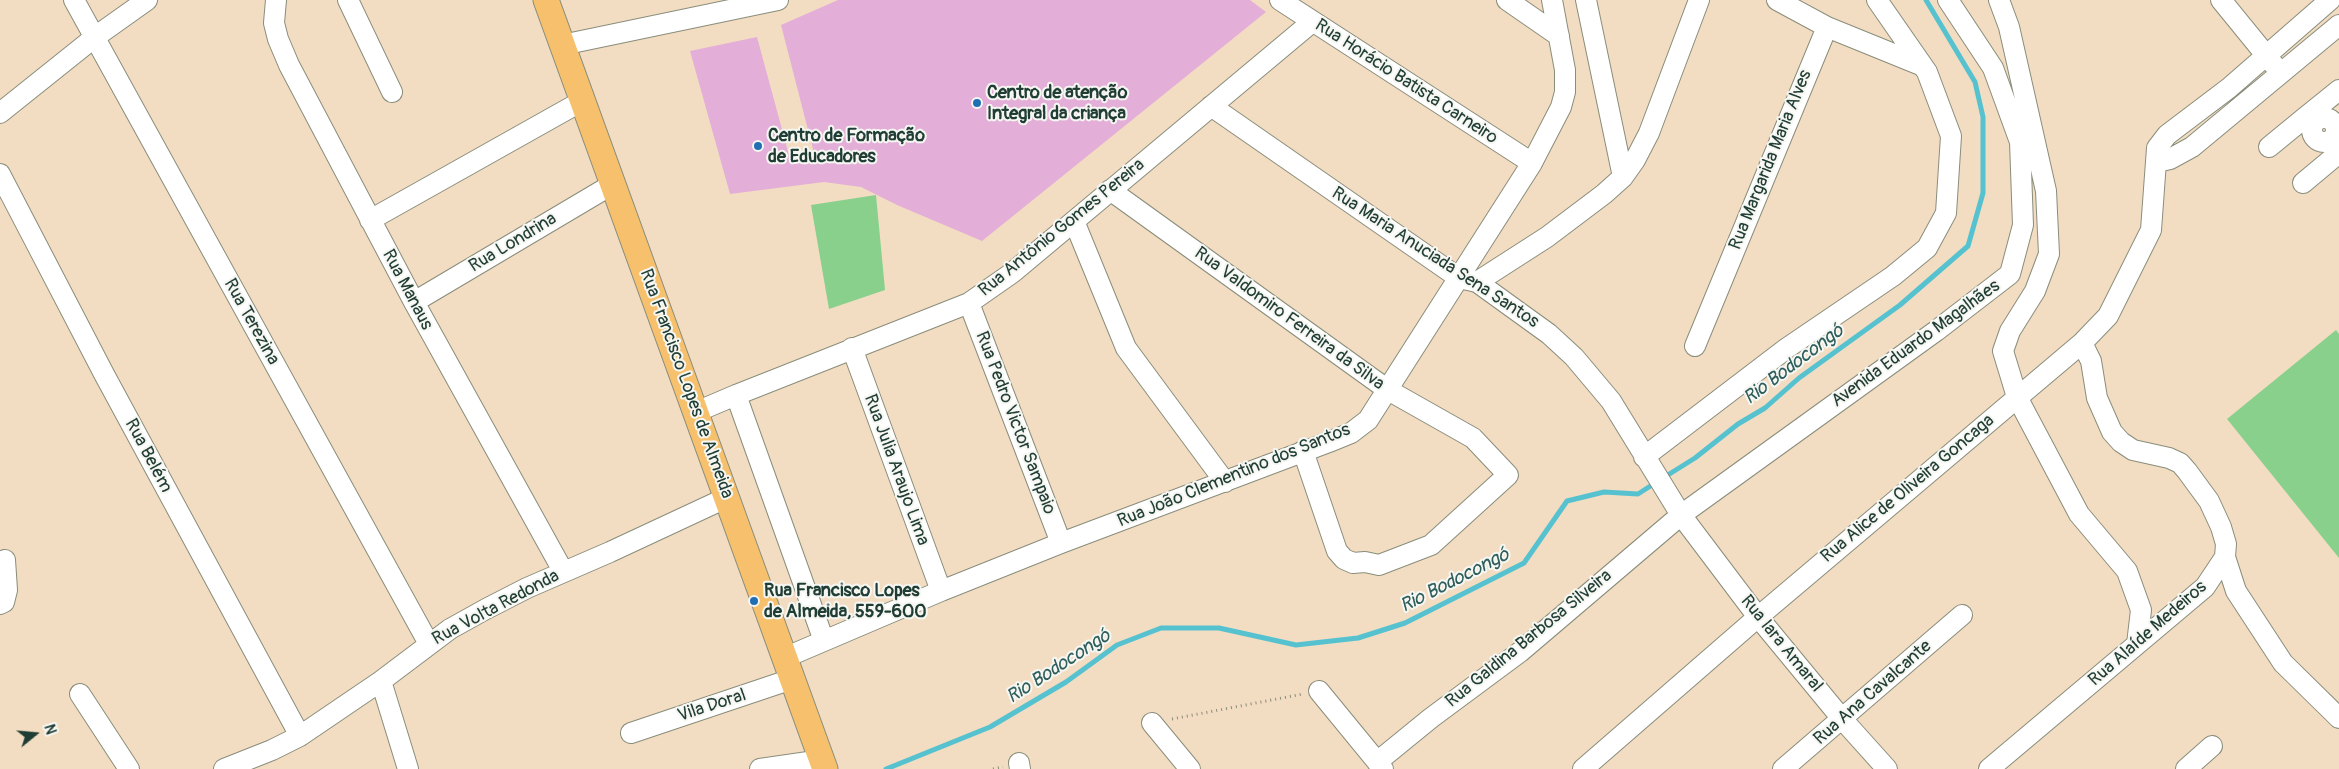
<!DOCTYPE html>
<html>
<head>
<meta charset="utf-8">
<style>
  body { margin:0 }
  #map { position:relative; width:2339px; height:769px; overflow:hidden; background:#f3ddc2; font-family:Pangolin,sans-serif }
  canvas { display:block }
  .north { position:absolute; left:10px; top:709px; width:50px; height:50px; -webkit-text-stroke:4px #f6f6f2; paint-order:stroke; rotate:73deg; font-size:14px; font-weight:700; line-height:20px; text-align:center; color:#1f3d34 }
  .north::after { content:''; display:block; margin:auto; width:18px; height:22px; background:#1f3d34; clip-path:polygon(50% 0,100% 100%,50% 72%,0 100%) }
</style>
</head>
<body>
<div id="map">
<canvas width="2339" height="769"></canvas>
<div class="north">N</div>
</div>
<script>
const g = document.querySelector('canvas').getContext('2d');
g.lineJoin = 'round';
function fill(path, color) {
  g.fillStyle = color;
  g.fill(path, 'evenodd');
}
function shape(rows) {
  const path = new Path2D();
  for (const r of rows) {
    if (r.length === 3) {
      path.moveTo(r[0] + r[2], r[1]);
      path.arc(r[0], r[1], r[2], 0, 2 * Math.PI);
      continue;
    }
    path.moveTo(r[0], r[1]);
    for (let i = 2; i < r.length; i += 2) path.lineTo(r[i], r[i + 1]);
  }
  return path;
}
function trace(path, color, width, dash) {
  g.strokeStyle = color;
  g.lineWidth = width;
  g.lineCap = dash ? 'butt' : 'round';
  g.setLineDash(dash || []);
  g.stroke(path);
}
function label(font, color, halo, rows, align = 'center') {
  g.font = font + ' Pangolin,sans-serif';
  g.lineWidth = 4;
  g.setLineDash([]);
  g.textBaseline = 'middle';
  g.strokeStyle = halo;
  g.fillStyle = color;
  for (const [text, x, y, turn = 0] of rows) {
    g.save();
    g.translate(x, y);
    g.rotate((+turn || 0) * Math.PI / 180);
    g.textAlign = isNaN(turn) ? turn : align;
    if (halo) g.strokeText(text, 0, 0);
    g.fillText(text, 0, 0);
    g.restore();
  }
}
const green = shape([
  [876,195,885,290,829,309,811,205],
  [2336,330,2339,334,2339,558,2227,419]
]);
const stream = shape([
  [1663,478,1695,458,1738,424,1765,408,1799,378,1900,305,1968,246,1983,193,1983,117,1975,82,1926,0],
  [886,769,990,727,1066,682,1117,645,1161,628,1219,628,1296,645,1358,638,1405,623,1524,563,1567,501,1604,492,1638,494,1655,483]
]);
const building = shape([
  [838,0,1250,0,1266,12,982,241,897,205,861,187,824,182,730,194,690,51,757,37,790,159,814,153,781,25]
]);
const path = shape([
  [1172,719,1303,694],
  [993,769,1003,767]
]);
const minor = shape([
  [74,0,429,644],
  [276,0,274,23,278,39,289,65,414,302,563,571],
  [348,0,392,92],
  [1280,0,1532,163],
  [1507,0,1559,36],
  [1586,0,1623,177],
  [1999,0,2009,27,2046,191,2049,254,2035,291,2010,331,2003,351,2017,397,2079,514,2127,571,2141,610,2137,644],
  [2221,0,2274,65],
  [1827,27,1923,66],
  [562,45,778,0],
  [1211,106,1459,278,1477,282,1549,334,1574,357,1611,401,1681,515,1758,617,1843,720,1887,769],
  [0,113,95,37,147,0],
  [2324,130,12],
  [2314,122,2308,115,2339,90],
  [2269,147,2308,115],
  [2157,162,2170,159,2192,147,2339,25],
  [0,174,104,374,300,736],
  [2303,183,2339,153],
  [1110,190,1388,390,1473,438,1508,475,1431,545,1379,565,1365,562,1353,563,1344,559,1337,551,1303,451],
  [370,220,582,101],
  [1074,221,1126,348,1225,482],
  [1477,282,1547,237,1604,194,1623,177,1635,160,1649,133,1699,0],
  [414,302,613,184],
  [969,303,1061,543],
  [1695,346,1827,27,1777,0],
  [852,348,941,591],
  [736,395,824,641],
  [696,412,736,395,969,303,1012,273,1312,22],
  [1644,457,1787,348,1893,276,1927,248,1946,213,1951,136,1927,72,1877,0],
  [2225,557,2236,591,2283,663,2339,718],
  [0,604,4,602,7,590,5,560],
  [784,658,941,591,1061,543,1329,442,1351,433,1368,420,1532,163,1561,107,1565,92,1565,70,1552,0],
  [381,681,408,769],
  [1319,691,1383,769],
  [80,694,129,769],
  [1152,723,1190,769],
  [631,733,792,679],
  [1377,762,1431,718,1520,652,1681,515,1936,331,2010,274,2023,225,2020,142,1993,68,1948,0],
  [1019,763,1020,769],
  [224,769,272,750,300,736,381,681,450,629,486,609,527,588,610,552,728,497],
  [760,769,822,760],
  [1583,769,1758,617,2082,343,2108,316,2151,230,2157,148,2167,135,2229,88,2330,0],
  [1783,769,1962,615],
  [1989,769,2205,587,2225,557,2226,544,2221,527,2209,501,2187,471,2180,463,2169,458,2133,450,2121,442,2112,432,2097,398,2091,361,2082,343],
  [2186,769,2212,746]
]);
const major = shape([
  [546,0,825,769]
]);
const markers = [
  [977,103,5,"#1f6fb2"],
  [758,146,5,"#1f6fb2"],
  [754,601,5,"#1f6fb2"]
];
const streetNames = [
  ["Rua Horácio Batista Carneiro",1406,82,33],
  ["Rua Margarida Maria Alves",1771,160,-68],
  ["Rua Antônio Gomes Pereira",1062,228,-39],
  ["Rua Londrina",513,243,-31],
  ["Rua Maria Anuciada Sena Santos",1435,258,33],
  ["Rua Manaus",407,290,62],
  ["Rua Valdomiro Ferreira da Silva",1289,319,36],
  ["Rua Terezina",251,322,61],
  ["Avenida Eduardo Magalhães",1916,344,-36],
  ["Rua Francisco Lopes de Almeida",686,384,70],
  ["Rua Pedro Victor Sampaio",1015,423,69],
  ["Rua Belém",148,456,62],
  ["Rua Julia Araujo Lima",896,470,70],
  ["Rua João Clementino dos Santos",1234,476,-22],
  ["Rua Alice de Oliveira Goncaga",1908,489,-40],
  ["Rua Volta Redonda",496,608,-28],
  ["Rua Alaíde Medeiros",2148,634,-41],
  ["Rua Galdina Barbosa Silveira",1529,639,-39],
  ["Rua Iara Amaral",1781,644,51],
  ["Rua Ana Cavalcante",1873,693,-41],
  ["Vila Doral",712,706,-18]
];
const poiNames = [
  ["Centro de atenção",987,93],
  ["Integral da criança",987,114],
  ["Centro de Formação",768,136],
  ["de Educadores",768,157],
  ["Rua Francisco Lopes",764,591],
  ["de Almeida, 559-600",764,612]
];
const waterNames = [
  ["Rio Bodocongó",1794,365,-37],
  ["Rio Bodocongó",1455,581,-27],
  ["Rio Bodocongó",1059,667,-33]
];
fill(green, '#88d08c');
trace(stream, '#56c2d0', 5);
fill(building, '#e3aed8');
trace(minor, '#898d7b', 22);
trace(major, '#898d7b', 27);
trace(path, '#898d7b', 3, [1, 4]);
trace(minor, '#fff', 20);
trace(major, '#f7c06c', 25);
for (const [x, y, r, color] of markers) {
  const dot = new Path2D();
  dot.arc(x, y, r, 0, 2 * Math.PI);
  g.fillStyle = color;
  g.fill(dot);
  trace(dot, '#f6f6f2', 2);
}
label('18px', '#1f3d34', '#f6f6f2', streetNames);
label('bold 18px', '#1f3d34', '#f6f6f2', poiNames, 'left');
label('italic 19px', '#2d5e5b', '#f6f6f2', waterNames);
</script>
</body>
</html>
